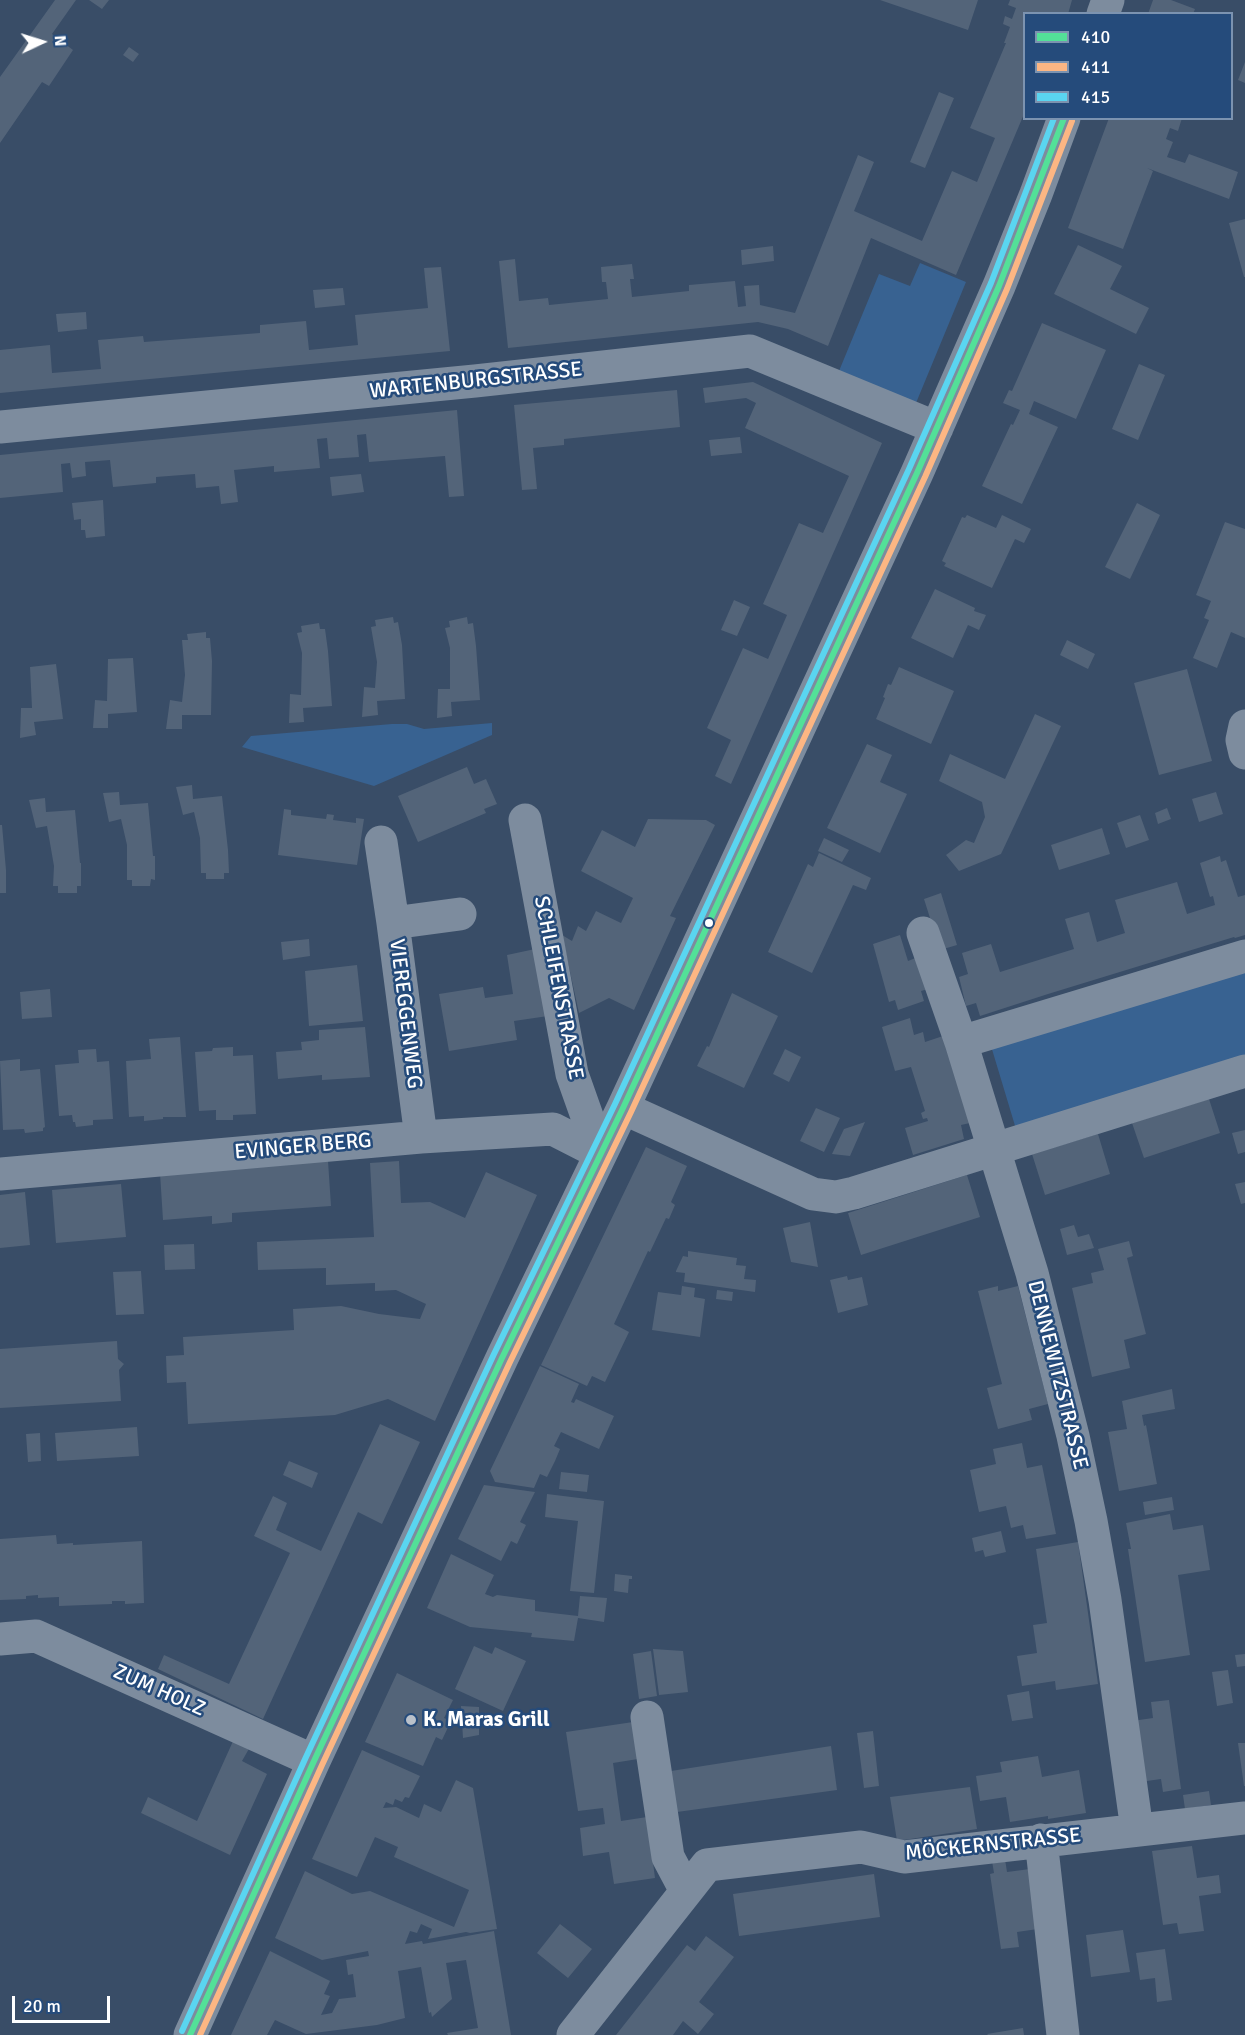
<!DOCTYPE html>
<html>
<head>
<meta charset="utf-8">
<style>
  body { margin:0 }
  #map { position:relative; width:1245px; height:2035px; overflow:hidden; background:#394d67; font-family:Signika,sans-serif }
  canvas { display:block }
  .legend { position:absolute; left:1023px; top:12px; width:210px; height:108px; box-sizing:border-box; background:#254b7b; border:2px solid #7c93b0; margin:0; padding:8px 10px; list-style:none; font-size:18px; color:#fff }
  .legend li { display:flex; align-items:center; gap:12px; height:30px }
  .legend b { width:30px; border:2px solid #7c93b0 }
  .north { position:absolute; left:12px; top:12px; width:60px; height:60px; -webkit-text-stroke:4px #254b7b; paint-order:stroke; rotate:86deg; font-size:16px; font-weight:700; line-height:24px; text-align:center; color:#fff }
  .north::after { content:''; display:block; margin:auto; width:21px; height:27px; background:#fff; clip-path:polygon(50% 0,100% 100%,50% 72%,0 100%) }
  .scale { position:absolute; left:12px; top:1996px; width:98px; height:27px; box-sizing:border-box; border:3px solid #fff; border-top:0; padding-left:8px; font-size:18px; line-height:21px; white-space:nowrap; color:#fff; -webkit-text-stroke:4px #254b7b; paint-order:stroke }
</style>
</head>
<body>
<div id="map">
<canvas width="1245" height="2035"></canvas>
<ul class="legend">
<li><b style="height:8px;background:#53e098"></b>410</li>
<li><b style="height:8px;background:#fcb683"></b>411</li>
<li><b style="height:8px;background:#5ad5f0"></b>415</li>
</ul>
<div class="north">N</div>
<div class="scale">20 m</div>
</div>
<script>
const g = document.querySelector('canvas').getContext('2d');
g.lineJoin = 'round';
function fill(path, color) {
  g.fillStyle = color;
  g.fill(path, 'evenodd');
}
function shape(rows) {
  const path = new Path2D();
  for (const r of rows) {
    path.moveTo(r[0], r[1]);
    for (let i = 2; i < r.length; i += 2) path.lineTo(r[i], r[i + 1]);
  }
  return path;
}
function trace(path, color, width, dash) {
  g.strokeStyle = color;
  g.lineWidth = width;
  g.lineCap = dash ? 'butt' : 'round';
  g.setLineDash(dash || []);
  g.stroke(path);
}
function label(font, color, halo, rows, align = 'center') {
  g.font = font + ' Signika,sans-serif';
  g.lineWidth = 5;
  g.setLineDash([]);
  g.textBaseline = 'middle';
  g.strokeStyle = halo;
  g.fillStyle = color;
  for (const [text, x, y, turn = 0] of rows) {
    g.save();
    g.translate(x, y);
    g.rotate((+turn || 0) * Math.PI / 180);
    g.textAlign = isNaN(turn) ? turn : align;
    if (halo) g.strokeText(text, 0, 0);
    g.fillText(text, 0, 0);
    g.restore();
  }
}
const green = shape([
  [920,263,966,282,916,403,839,371,879,274,910,286],
  [492,723,492,735,374,786,242,747,251,736,392,724,407,724,424,729],
  [1245,968,1245,1058,1016,1129,991,1046]
]);
const building = shape([
  [55,0,76,0,52,34,73,50,49,86,42,82,0,143,0,77],
  [89,0,109,0,102,9],
  [880,0,978,0,968,30],
  [1010,0,1072,0,1068,14,1024,14,1024,114,956,275,871,238,828,346,788,329,758,322,508,348,499,261,515,259,519,301,548,298,549,305,608,299,606,282,602,282,601,267,632,264,634,279,630,279,632,297,689,291,689,285,735,281,738,307,746,306,744,286,759,285,760,305,795,313,858,155,874,162,854,211,922,241,952,171,977,182,995,138,970,128,1006,43,1004,43,1010,27,1003,24,1005,16,1012,19,1016,8,1008,5],
  [1153,0,1171,0,1195,9,1193,14,1148,14],
  [129,47,139,54,133,62,123,55],
  [1245,62,1245,83,1238,80],
  [939,92,954,98,925,168,910,162],
  [1109,118,1182,118,1178,131,1170,128,1166,139,1173,142,1167,157,1185,163,1189,154,1238,172,1229,199,1147,168,1153,171,1123,249,1068,228],
  [1245,219,1245,277,1244,277,1229,223],
  [1078,245,1122,266,1110,289,1149,308,1136,334,1054,294],
  [773,246,774,261,742,265,741,250],
  [441,267,450,351,0,393,0,350,50,345,52,373,101,369,98,340,143,336,144,342,260,333,260,325,306,321,309,350,358,345,355,315,428,308,424,268],
  [343,288,345,305,315,308,313,290],
  [86,312,87,329,58,332,56,314],
  [1042,323,1106,350,1076,419,1034,401,1029,414,1058,427,1022,504,982,486,1011,424,1013,425,1020,410,1003,403,1009,390,1012,391],
  [1139,364,1165,375,1138,440,1112,429],
  [753,382,882,443,731,784,715,776,731,740,707,728,743,648,768,659,787,615,763,604,799,523,823,533,849,476,745,428,756,403,746,398,705,403,703,388],
  [677,390,680,427,564,439,564,445,533,448,537,489,522,490,514,405],
  [457,410,464,496,449,497,445,456,369,462,366,434,357,435,359,457,329,459,327,438,317,439,320,468,274,472,274,466,234,470,238,502,221,504,219,486,196,488,195,474,156,477,156,483,113,487,110,460,85,462,86,476,72,478,70,463,61,464,63,492,0,498,0,455],
  [740,437,742,453,711,456,709,440],
  [361,474,364,492,332,496,330,477],
  [103,500,105,536,86,538,85,530,81,530,81,519,74,520,72,503],
  [1137,503,1160,515,1130,579,1105,567],
  [967,515,996,528,1002,515,1031,529,1024,543,1015,539,992,588,944,566,946,563,942,561,962,517,965,518],
  [1225,522,1245,529,1245,638,1231,632,1217,668,1193,658,1209,620,1204,618,1211,601,1196,595],
  [935,589,975,608,974,611,986,615,979,630,968,625,953,658,911,638],
  [734,600,750,607,737,636,721,630],
  [393,617,394,623,398,622,402,645,405,699,377,701,378,715,362,717,364,687,375,688,377,662,371,627,376,626,375,620],
  [467,617,468,624,473,623,476,646,480,700,451,702,452,716,437,718,438,689,450,689,450,648,445,628,450,627,449,621],
  [319,623,320,629,325,629,328,651,332,706,303,708,304,722,289,723,290,694,301,695,302,653,297,633,302,632,301,626],
  [206,632,206,638,210,638,212,661,211,715,182,715,182,729,166,729,170,700,182,702,185,675,182,640,188,640,187,634],
  [1067,640,1095,654,1088,669,1060,655],
  [133,658,137,712,108,714,108,728,93,728,95,700,107,701,108,659],
  [56,664,63,719,34,722,36,735,20,738,21,708,32,708,30,667],
  [899,667,954,691,931,744,876,719,885,698,883,697,888,684,891,685],
  [1187,669,1212,761,1159,775,1134,683],
  [1035,714,1061,726,1001,854,959,871,946,855,966,840,974,843,985,817,982,802,939,781,950,754,1005,779],
  [867,744,892,755,880,782,907,794,880,853,827,828],
  [467,767,474,784,486,779,497,804,484,809,486,813,418,842,398,796],
  [192,785,193,799,222,796,228,850,229,873,224,873,224,879,206,879,206,873,201,873,200,838,194,812,183,815,176,787],
  [119,792,120,805,148,803,153,856,155,856,155,880,151,879,150,886,132,886,132,880,127,880,127,845,121,819,109,822,103,793],
  [1216,792,1223,814,1199,822,1192,799],
  [45,798,46,812,75,810,80,863,81,863,81,886,77,886,77,893,58,893,58,886,53,886,54,866,47,826,36,828,29,800],
  [1167,808,1171,819,1158,824,1155,813],
  [284,809,291,810,291,815,326,819,327,814,334,815,333,820,356,823,356,818,364,819,357,865,278,855],
  [1140,815,1149,840,1126,848,1117,823],
  [648,819,706,820,715,825,670,916,676,918,634,1010,609,998,579,1013,562,935,572,941,578,926,586,931,596,911,621,923,633,898,581,871,602,830,635,847],
  [0,825,2,825,6,870,6,893,0,893],
  [1102,828,1110,854,1059,870,1051,845],
  [824,838,849,850,842,862,818,851],
  [819,853,871,878,866,890,853,885,812,973,768,952,808,864,813,867],
  [1220,856,1221,862,1226,860,1238,897,1245,895,1245,935,1235,938,1234,937,1048,994,980,1016,976,1003,966,1006,959,977,968,974,962,953,991,944,1000,972,1074,949,1065,919,1089,912,1097,942,1125,933,1115,900,1177,882,1187,914,1215,905,1213,896,1210,897,1200,863],
  [941,893,957,945,940,950,924,899],
  [900,935,908,961,918,957,928,989,921,991,924,1001,898,1010,895,1000,889,1002,873,944],
  [309,939,310,956,283,960,281,942],
  [535,949,548,1016,514,1021,517,1040,449,1051,439,994,483,987,485,998,513,994,507,955],
  [357,965,363,1021,309,1026,305,971],
  [50,989,52,1017,22,1019,20,992],
  [732,993,778,1016,744,1088,697,1066,707,1046,709,1047],
  [910,1018,914,1035,923,1032,925,1042,943,1036,970,1123,961,1125,964,1139,913,1155,905,1128,928,1121,927,1118,923,1119,921,1113,925,1111,911,1067,895,1071,882,1027],
  [365,1027,370,1077,322,1080,322,1075,278,1079,276,1052,302,1050,301,1042,319,1040,319,1030],
  [180,1037,186,1117,163,1117,163,1119,144,1121,144,1116,129,1117,126,1061,151,1059,149,1039],
  [233,1047,233,1056,253,1055,256,1114,233,1115,233,1120,216,1120,216,1110,199,1111,195,1052,212,1051,213,1048],
  [96,1049,97,1062,109,1061,113,1119,93,1120,93,1125,76,1127,75,1122,73,1122,72,1115,59,1116,55,1065,79,1063,78,1050],
  [785,1049,801,1057,789,1082,773,1074],
  [20,1059,20,1071,40,1069,45,1127,43,1128,43,1131,25,1133,24,1129,3,1130,0,1061],
  [1209,1099,1220,1133,1144,1158,1132,1123],
  [816,1108,840,1118,824,1152,800,1141],
  [865,1122,850,1156,832,1154,844,1129],
  [1245,1130,1245,1152,1238,1154,1232,1133],
  [1098,1134,1110,1174,1045,1195,1032,1154],
  [646,1147,687,1166,671,1202,675,1205,669,1219,666,1218,650,1252,648,1251,614,1324,629,1332,605,1382,592,1376,587,1386,541,1365],
  [328,1161,331,1206,232,1213,232,1222,212,1224,212,1216,163,1220,160,1173],
  [399,1161,401,1203,430,1202,465,1218,486,1172,537,1195,435,1421,388,1399,335,1415,188,1424,186,1382,167,1383,166,1356,184,1355,183,1337,294,1330,293,1309,341,1306,379,1314,420,1319,426,1304,396,1290,375,1291,375,1283,326,1285,326,1268,258,1270,257,1242,374,1237,370,1163],
  [967,1175,980,1217,861,1255,848,1213],
  [1245,1182,1245,1203,1241,1204,1235,1184],
  [121,1184,126,1237,56,1243,52,1190],
  [25,1192,30,1245,0,1248,0,1195],
  [810,1222,818,1267,791,1262,783,1228],
  [1074,1225,1078,1237,1089,1234,1094,1248,1067,1255,1060,1229],
  [1129,1241,1133,1256,1127,1258,1146,1334,1124,1340,1130,1368,1092,1377,1072,1288,1093,1283,1091,1273,1104,1270,1098,1249],
  [194,1244,195,1269,165,1270,164,1245],
  [688,1251,737,1258,736,1265,746,1266,744,1279,756,1280,755,1292,684,1282,685,1273,676,1272,676,1271,683,1256,688,1257],
  [141,1271,144,1314,116,1315,113,1272],
  [847,1276,848,1280,862,1277,868,1305,838,1313,830,1280],
  [682,1286,695,1288,694,1297,705,1299,700,1337,652,1330,658,1292,681,1295],
  [998,1286,998,1291,1018,1286,1048,1404,1029,1409,1032,1420,998,1429,987,1388,1002,1384,978,1291],
  [717,1290,733,1292,732,1301,716,1299],
  [117,1341,118,1359,124,1364,119,1370,121,1401,0,1408,0,1349],
  [540,1366,579,1384,571,1402,574,1403,576,1399,614,1416,599,1449,561,1432,554,1446,560,1449,555,1461,547,1477,540,1474,534,1488,495,1482,490,1471],
  [1172,1389,1175,1409,1142,1415,1144,1426,1146,1425,1157,1484,1119,1491,1108,1432,1127,1429,1122,1401],
  [380,1424,420,1442,382,1524,358,1512,263,1719,158,1669,164,1655,229,1684,290,1553,254,1536,273,1496,287,1503,276,1530,321,1551],
  [137,1427,139,1456,57,1461,55,1433],
  [40,1433,41,1461,28,1462,26,1434],
  [1022,1443,1027,1468,1042,1465,1056,1534,1026,1539,1023,1525,1011,1528,1006,1506,979,1512,970,1470,996,1464,993,1449],
  [289,1461,318,1473,312,1488,283,1475],
  [561,1472,589,1475,587,1492,559,1489],
  [484,1485,535,1492,520,1522,526,1525,517,1544,511,1541,501,1561,458,1539],
  [547,1494,604,1501,594,1593,570,1591,578,1521,545,1517],
  [1172,1497,1174,1510,1145,1515,1143,1502],
  [1170,1514,1173,1530,1203,1525,1210,1570,1178,1575,1190,1655,1145,1662,1128,1549,1131,1549,1126,1523],
  [1001,1531,1006,1552,985,1557,983,1550,975,1552,972,1538],
  [56,1535,57,1544,73,1543,73,1545,142,1541,144,1603,125,1604,125,1601,112,1601,112,1604,59,1606,59,1597,38,1598,38,1595,26,1596,26,1599,0,1600,0,1539],
  [1078,1542,1098,1684,1056,1690,1055,1681,1022,1686,1017,1656,1037,1653,1033,1625,1047,1623,1036,1549],
  [451,1554,494,1575,485,1594,493,1597,497,1595,535,1600,535,1611,578,1616,580,1596,607,1598,604,1622,578,1618,574,1641,531,1637,532,1633,470,1627,427,1608],
  [615,1574,632,1576,632,1579,629,1579,628,1593,614,1591],
  [474,1646,492,1654,495,1647,526,1661,503,1711,455,1689],
  [653,1649,683,1651,688,1692,659,1695],
  [651,1651,657,1696,639,1699,633,1654],
  [1245,1654,1245,1666,1237,1667,1235,1655],
  [1228,1670,1233,1703,1217,1706,1212,1672],
  [397,1673,453,1700,444,1718,451,1721,442,1740,436,1737,423,1766,365,1742],
  [1029,1691,1033,1718,1012,1721,1007,1695],
  [1169,1700,1181,1789,1163,1792,1161,1779,1140,1782,1132,1721,1153,1718,1151,1702],
  [461,1706,479,1707,479,1735,463,1738],
  [633,1722,638,1759,613,1763,621,1821,647,1817,655,1878,614,1884,609,1852,583,1856,580,1828,605,1824,603,1808,578,1811,566,1732],
  [873,1731,879,1786,864,1788,857,1733],
  [234,1739,250,1747,242,1761,267,1774,230,1855,141,1813,148,1797,197,1821],
  [1238,1743,1245,1743,1245,1786,1244,1786],
  [831,1746,837,1790,677,1812,671,1771],
  [362,1750,420,1776,409,1798,405,1797,402,1802,395,1799,393,1805,386,1802,383,1808,396,1807,419,1818,424,1804,441,1812,456,1780,473,1788,497,1929,470,1933,466,1932,428,1939,432,1929,421,1924,417,1933,410,1931,405,1944,422,1941,423,1944,494,1931,511,2035,448,2035,447,2033,478,2028,466,1960,446,1963,452,1999,432,2017,431,2012,429,2013,421,1967,398,1971,405,2018,377,2025,306,2034,275,2020,267,2035,231,2035,270,1951,330,1981,324,1994,330,1996,321,2015,332,2013,339,1999,356,1997,353,1974,348,1975,346,1960,369,1956,368,1951,322,1960,275,1938,305,1871,352,1894,370,1891,454,1927,469,1890,394,1857,398,1847,375,1837,357,1877,312,1859],
  [1038,1756,1042,1777,1079,1770,1086,1813,1048,1819,1048,1816,1010,1822,1006,1797,980,1801,976,1776,1002,1772,1000,1762],
  [970,1787,977,1829,897,1841,890,1797],
  [1209,1791,1211,1805,1185,1809,1183,1795],
  [1192,1846,1197,1878,1219,1875,1221,1893,1199,1896,1204,1931,1179,1934,1177,1923,1163,1925,1152,1851],
  [1005,1859,1007,1872,1030,1869,1038,1929,1017,1932,1019,1947,1001,1949,990,1874,994,1873,992,1861],
  [874,1874,880,1917,739,1936,733,1894],
  [560,1924,592,1949,568,1978,537,1953],
  [1123,1930,1130,1972,1091,1977,1086,1935],
  [706,1936,734,1957,699,2002,714,2014,698,2034,683,2021,673,2035,616,2035,687,1945,695,1951],
  [1165,1949,1172,2000,1157,2002,1155,1978,1140,1980,1136,1953],
  [1023,2028,1024,2035,988,2035,987,2034]
]);
const minor = shape([
  [1103,14,1108,0],
  [0,427,475,381,750,351,937,428],
  [1245,726,1242,740,1245,753],
  [525,820,572,1074,600,1153],
  [381,842,393,923],
  [923,933,961,1042,1032,1273,1073,1436,1091,1521,1105,1600,1137,1830],
  [961,1042,1245,956],
  [623,1108,813,1194,836,1197,854,1193,1245,1071],
  [421,1137,393,923,460,914],
  [0,1174,421,1137,553,1129,600,1153],
  [0,1639,36,1636,314,1761],
  [647,1717,668,1857,686,1891],
  [1041,1840,1063,2035],
  [190,2035,314,1761,502,1358,623,1108,917,473,999,286,1036,194,1064,118],
  [573,2035,707,1865,861,1847,904,1857,1245,1818]
]);
const bus1 = shape([
  [190,2035,314,1761,502,1358,623,1108,917,473,999,286,1064,118]
]);
const bus2 = shape([
  [200,2035,322,1765,510,1362,631,1112,925,477,1007,289,1072,121]
]);
const bus3 = shape([
  [182,2031,306,1757,494,1354,615,1104,909,469,991,283,1054,118]
]);
const markers = [
  [709,923,5,"#fff"],
  [411,1720,6,"#bac1ca"]
];
const streetNames = [
  ["WARTENBURGSTRASSE",476,381,-6],
  ["SCHLEIFENSTRASSE",558,988,79],
  ["VIEREGGENWEG",405,1014,83],
  ["EVINGER BERG",303,1147,-5],
  ["DENNEWITZSTRASSE",1057,1375,76],
  ["ZUM HOLZ",159,1691,24],
  ["MÖCKERNSTRASSE",993,1845,-6]
];
const poiNames = [
  ["K. Maras Grill",423,1720]
];
fill(green, '#386291');
fill(building, '#536479');
trace(minor, '#7d8c9e', 33);
trace(bus1, '#53e098', 6);
trace(bus2, '#fcb683', 6);
trace(bus3, '#5ad5f0', 6);
for (const [x, y, r, color] of markers) {
  const dot = new Path2D();
  dot.arc(x, y, r, 0, 2 * Math.PI);
  g.fillStyle = color;
  g.fill(dot);
  trace(dot, '#254b7b', 2);
}
label('21px', '#fff', '#254b7b', streetNames);
label('bold 21px', '#fff', '#254b7b', poiNames, 'left');
</script>
</body>
</html>
